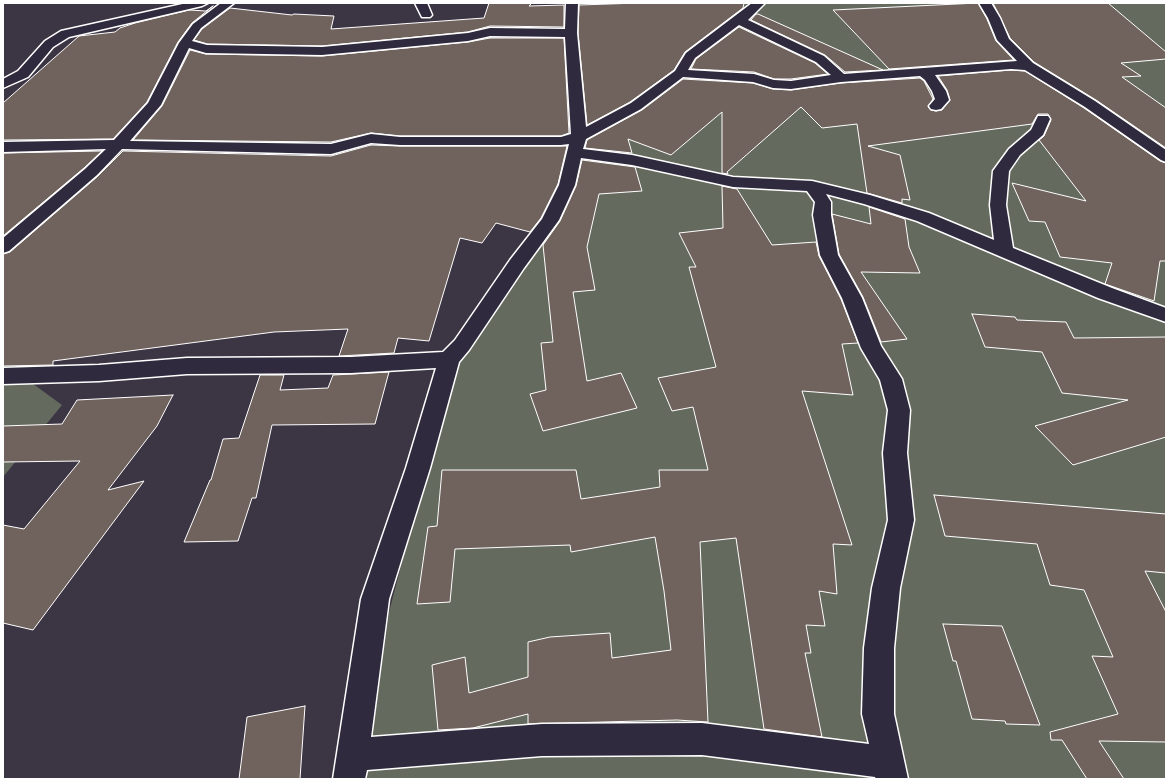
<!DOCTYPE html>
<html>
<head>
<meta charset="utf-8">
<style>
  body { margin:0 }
  #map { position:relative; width:1169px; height:782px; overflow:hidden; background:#3c3544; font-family:Delius,sans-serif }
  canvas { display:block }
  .frame { position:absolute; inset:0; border:4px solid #fff; pointer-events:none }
</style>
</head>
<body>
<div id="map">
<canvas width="1169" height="782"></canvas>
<div class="frame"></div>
</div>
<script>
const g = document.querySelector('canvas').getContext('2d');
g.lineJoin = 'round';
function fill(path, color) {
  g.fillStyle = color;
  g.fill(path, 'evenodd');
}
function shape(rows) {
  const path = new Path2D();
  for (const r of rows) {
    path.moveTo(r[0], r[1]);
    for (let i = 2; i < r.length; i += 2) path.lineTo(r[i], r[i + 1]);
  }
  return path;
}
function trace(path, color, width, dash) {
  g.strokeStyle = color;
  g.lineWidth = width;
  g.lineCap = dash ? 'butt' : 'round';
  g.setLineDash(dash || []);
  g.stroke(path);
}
const green = shape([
  [577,3,1166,3,1166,779,366,779,389,612,430,456,459,363,519,274,560,218,586,188,578,59],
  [3,362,62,405,3,477]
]);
const building = shape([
  [489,3,532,3,529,6,564,5,564,27,490,26,468,32,322,46,207,44,194,40,202,29,230,8,292,15,294,14,334,16,331,29,484,18,489,3],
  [639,3,744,3,743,8,685,52,674,70,630,102,587,125,578,33,579,5,639,3],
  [978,3,987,19,996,41,1014,60,889,69,833,10,978,3],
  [993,3,1108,3,1166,52,1166,59,1121,63,1141,76,1122,77,1166,108,1166,148,1096,100,1034,62,1010,38,993,3],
  [213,6,192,23,178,42,147,102,113,139,3,140,3,103,79,36,115,32,120,28,135,23,189,10,206,11,213,6],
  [756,14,758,14,883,70,845,72,825,55,751,20,756,14],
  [739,27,815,63,828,74,791,79,774,79,754,72,691,69,696,59,739,27],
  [490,38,564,38,569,133,561,136,400,136,371,133,331,142,133,140,162,106,190,50,206,54,322,56,468,42,490,38],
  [1011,70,1025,71,1084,108,1160,161,1166,163,1166,261,1160,261,1154,301,1105,284,1112,263,1060,257,1045,222,1029,221,1012,183,1086,201,1039,140,1044,136,1051,120,1048,114,1038,114,1032,124,868,146,900,155,910,200,902,199,902,203,867,193,857,124,822,128,801,107,727,172,728,174,722,173,722,112,671,155,628,139,632,153,585,148,587,140,642,110,683,79,753,83,773,89,791,90,841,83,920,78,924,81,933,99,928,107,931,110,936,111,942,110,950,100,947,90,938,76,1011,70],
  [371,145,400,146,567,146,558,184,541,218,530,232,496,223,482,243,460,238,429,341,398,338,394,353,339,356,348,329,274,332,53,361,53,365,3,366,3,254,10,252,98,176,123,151,331,156,371,145],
  [102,151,84,168,3,236,3,153,102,151],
  [582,160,635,167,642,191,599,194,587,247,595,290,573,292,587,381,621,373,637,408,543,431,530,394,546,390,541,343,553,342,543,245,560,221,576,186,582,160],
  [722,186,737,189,772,245,816,242,819,256,841,299,858,343,842,344,853,395,802,391,852,545,833,544,837,594,819,591,825,626,806,625,811,653,805,653,822,737,764,729,736,538,700,542,708,722,677,720,528,724,528,714,473,728,438,730,432,665,465,657,469,693,528,677,528,642,550,637,610,633,612,658,671,650,664,591,655,537,571,552,570,545,455,549,450,602,417,604,428,527,437,526,442,470,576,470,581,499,660,487,659,470,708,470,693,407,672,411,658,378,716,367,689,267,696,267,679,233,723,228,722,186],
  [869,207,905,219,909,247,920,273,861,272,907,339,881,342,863,297,839,254,832,214,871,224,869,207],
  [972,314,1015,317,1017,320,1066,322,1074,338,1166,337,1166,437,1073,465,1035,426,1128,400,1062,393,1042,352,985,347,972,314],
  [389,372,375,424,272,425,256,498,252,498,238,541,184,542,210,480,211,480,223,439,239,438,260,375,284,375,280,390,328,388,333,375,389,372],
  [173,395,157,426,108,490,144,481,33,630,3,623,3,525,24,529,80,461,3,462,3,426,62,424,77,400,173,395],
  [934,495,1166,514,1166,573,1145,571,1166,612,1166,742,1099,741,1124,779,1087,779,1062,740,1051,740,1050,732,1118,714,1092,656,1113,657,1084,590,1050,585,1037,544,945,536,934,495],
  [943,624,1002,626,1040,725,1006,724,1005,721,972,719,956,661,953,661,943,624],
  [305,706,300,779,239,779,247,717,305,706]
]);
const minor = shape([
  [187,3,208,3,202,6,69,37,53,47,28,77,3,88,3,79,18,71,45,41,61,31,187,3],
  [221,3,234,3,201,28,192,41,207,45,322,47,468,33,490,28,565,29,566,3,578,3,577,33,586,127,631,103,675,71,686,53,752,3,765,3,748,20,824,56,844,74,1017,61,997,40,988,18,979,3,991,3,1000,18,1009,39,1033,63,1095,101,1166,150,1166,162,1161,160,1085,107,1025,70,1011,69,935,75,946,91,949,100,941,109,936,110,931,109,929,106,935,99,932,91,925,80,920,76,841,82,791,89,773,88,753,82,683,77,641,109,586,139,583,149,632,155,733,177,812,181,870,195,929,213,994,240,990,205,993,171,1009,149,1031,130,1038,116,1048,116,1050,119,1043,135,1020,155,1009,171,1006,205,1013,248,1112,288,1166,308,1166,322,1098,298,917,221,864,204,826,194,831,202,831,215,838,255,862,298,881,346,902,379,910,410,907,453,914,520,900,588,894,648,894,714,908,779,876,779,875,777,702,755,542,756,367,770,365,779,333,779,361,599,406,468,436,368,351,373,187,374,99,381,3,384,3,368,99,365,187,358,351,357,443,352,455,340,510,260,542,219,559,185,569,144,561,145,400,145,371,143,331,154,122,149,97,175,9,251,3,253,3,238,85,169,106,149,3,152,3,142,114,140,148,103,179,43,193,24,221,3],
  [739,25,816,62,831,75,791,81,774,80,754,74,688,70,695,58,739,25],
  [490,36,565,37,571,134,561,137,400,137,371,134,331,144,130,141,161,105,189,48,206,53,322,55,468,41,490,36],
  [581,158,632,165,733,187,807,191,815,202,813,215,820,255,842,298,861,348,880,380,888,410,883,453,888,520,872,588,864,648,862,714,869,744,702,723,542,724,371,737,389,599,430,468,459,362,469,350,524,268,559,220,575,185,581,158],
  [415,3,427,3,432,15,430,17,422,17,415,3]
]);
fill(green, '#646a5d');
fill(building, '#70635e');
trace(building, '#fff', 1);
trace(minor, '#fff', 3);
fill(minor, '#2f2a3d');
</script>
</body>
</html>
